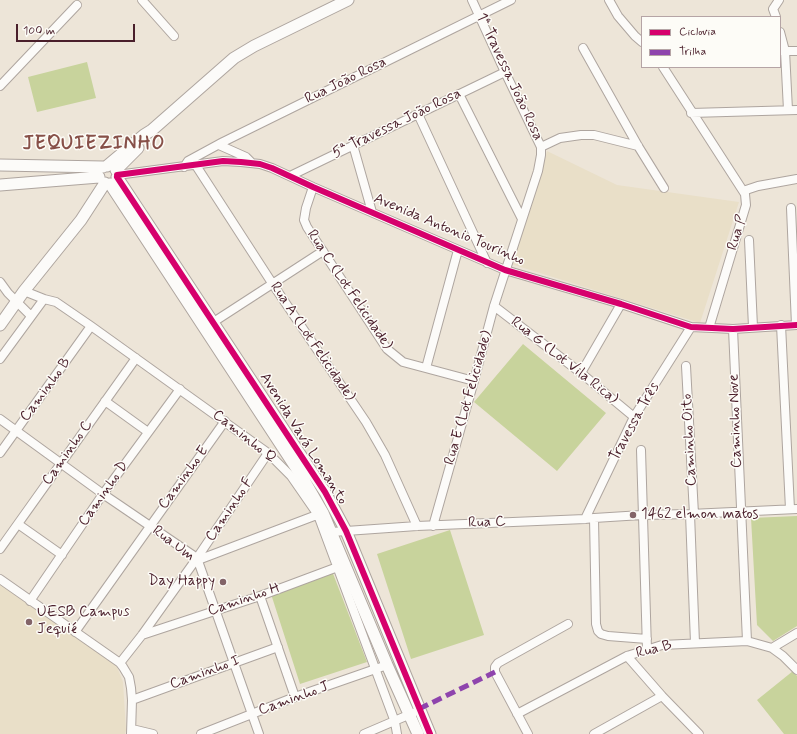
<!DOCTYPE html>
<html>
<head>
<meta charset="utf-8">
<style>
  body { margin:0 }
  #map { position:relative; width:797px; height:734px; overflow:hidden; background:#ede5d8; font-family:Mynerve,sans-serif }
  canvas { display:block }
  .legend { position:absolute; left:641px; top:16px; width:140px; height:52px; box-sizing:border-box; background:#fdfcf7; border:1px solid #b5a4a5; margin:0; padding:5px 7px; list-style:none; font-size:12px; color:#4a1f2b }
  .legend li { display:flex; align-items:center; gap:8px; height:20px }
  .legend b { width:20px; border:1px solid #b5a4a5 }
  .scale { position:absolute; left:16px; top:24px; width:119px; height:18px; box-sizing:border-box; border:2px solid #4a1f2b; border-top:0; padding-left:5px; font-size:12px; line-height:14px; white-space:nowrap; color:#4a1f2b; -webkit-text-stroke:3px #fdfcf7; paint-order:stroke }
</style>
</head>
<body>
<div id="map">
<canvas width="797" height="734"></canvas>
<ul class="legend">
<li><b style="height:5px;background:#d6006c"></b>Ciclovia</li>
<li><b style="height:5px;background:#8e44ad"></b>Trilha</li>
</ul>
<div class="scale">100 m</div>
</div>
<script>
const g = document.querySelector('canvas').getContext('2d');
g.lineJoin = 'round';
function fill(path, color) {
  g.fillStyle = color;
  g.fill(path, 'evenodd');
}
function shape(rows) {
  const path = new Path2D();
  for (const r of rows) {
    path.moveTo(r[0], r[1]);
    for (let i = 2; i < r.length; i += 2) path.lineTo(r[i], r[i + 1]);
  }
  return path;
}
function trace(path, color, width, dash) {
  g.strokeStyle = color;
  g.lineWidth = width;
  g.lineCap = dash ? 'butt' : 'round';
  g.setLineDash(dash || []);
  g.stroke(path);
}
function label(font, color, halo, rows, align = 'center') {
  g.font = font + ' Mynerve,sans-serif';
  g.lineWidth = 3;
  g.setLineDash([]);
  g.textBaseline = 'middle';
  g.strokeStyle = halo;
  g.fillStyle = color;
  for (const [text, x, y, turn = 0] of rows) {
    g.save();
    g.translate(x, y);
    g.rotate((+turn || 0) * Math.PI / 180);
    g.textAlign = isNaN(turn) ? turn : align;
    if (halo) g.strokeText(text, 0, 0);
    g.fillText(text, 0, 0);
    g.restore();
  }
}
const built = shape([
  [547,151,617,185,739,202,700,323,511,264],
  [0,582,115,662,123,682,126,730,125,734,0,734]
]);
const green = shape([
  [87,62,96,98,37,112,28,77],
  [523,344,606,413,557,471,474,402],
  [797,516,797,626,773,641,757,625,751,518],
  [450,530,484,635,411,659,377,554],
  [332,571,367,662,300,684,271,594],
  [793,671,797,676,797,734,784,734,757,700]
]);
const street = shape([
  [142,0,174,36],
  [609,0,618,16,635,36,642,42],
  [776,17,773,9,779,0],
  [780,32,785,51,788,110],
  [583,48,638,146,664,188],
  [781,51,797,51],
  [663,67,745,194,746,205,709,328],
  [0,86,77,5],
  [459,94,522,219],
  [691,113,797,110],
  [418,114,487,263],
  [219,145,246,157,252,163],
  [353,145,372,212],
  [541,147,560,138,581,135,594,135,638,146],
  [195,164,272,283,366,422,385,455,417,526],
  [184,167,188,161,223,142,511,0],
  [117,175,223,161,241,162,260,164,272,168,313,187,505,270,621,304,691,327,733,329,797,325],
  [290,176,505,72],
  [313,187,306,208,304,220,307,227,387,349,403,362,474,381],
  [743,191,758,186,797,179],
  [791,208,796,325],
  [749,240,753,327],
  [0,282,8,293,31,316],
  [24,291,44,299,56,302,91,326,268,453,291,476,318,515,395,722,397,734],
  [494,306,581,373,634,417],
  [212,323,323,251],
  [781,325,790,509],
  [733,329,747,641],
  [0,359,44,299],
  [686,366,694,514],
  [426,368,458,250],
  [581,373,621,304],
  [105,401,148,432],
  [0,419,103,494,197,558,259,734],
  [641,450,647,649],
  [0,453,91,326],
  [690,514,695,643],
  [594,518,596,624,598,631,601,634,608,636,647,639],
  [585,519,634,417,691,327],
  [18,524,62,555],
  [433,526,474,381,494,306,538,171,541,155,541,147,505,72,472,0],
  [332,532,417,526,585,519,594,518,642,515,690,514,797,509],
  [0,549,136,358],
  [198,560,322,513],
  [0,579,120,663,123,667,129,677,131,688,132,700,131,734],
  [260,596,295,697],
  [30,601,103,494,180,389],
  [75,632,225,421],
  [142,635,260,596,343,565],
  [772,648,797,633],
  [627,656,662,696,699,734],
  [120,663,142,635,197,558,268,453],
  [132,700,278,647],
  [517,714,627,656,662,645,747,641,772,648,783,656,797,670],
  [132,729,153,734],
  [201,734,295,697,387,665],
  [364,734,413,713],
  [528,734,495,672,495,667,498,663,568,624],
  [594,734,662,696]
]);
const secondary = shape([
  [0,165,103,167],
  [107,166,144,135,152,130,234,58,254,46,348,0],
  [116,170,138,148],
  [117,177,325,492,346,531,430,734],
  [110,184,304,480,323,513,387,665,418,734],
  [0,185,99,177],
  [0,325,24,291,81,220,105,183]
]);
const quiet = shape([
  [419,709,495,672]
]);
const cycleway = shape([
  [117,175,223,161,241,162,260,164,272,168,313,187,505,270,621,304,691,327,733,329,797,325],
  [117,177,325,492,346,531,430,734]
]);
const markers = [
  [633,515,4,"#836468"],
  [223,582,4,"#836468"],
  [29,622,4,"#836468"]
];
const streetNames = [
  ["1ª Travessa João Rosa",509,77,65],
  ["Rua João Rosa",346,81,-26],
  ["5ª Travessa João Rosa",397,124,-26],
  ["Avenida Antonio Tourinho",449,230,23],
  ["Rua P",738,233,-73],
  ["Rua C (Lot Felicidade)",349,290,56],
  ["Rua A (Lot Felicidade)",312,342,56],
  ["Rua G (Lot Vila Rica)",564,361,38],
  ["Caminho B",46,390,-54],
  ["Rua E (Lot Felicidade)",469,398,-74],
  ["Caminho Nove",736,421,-92],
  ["Travessa Três",635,422,-61],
  ["Caminho Q",244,437,38],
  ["Avenida Vavá Lomanto",303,439,58],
  ["Caminho Oito",690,440,-93],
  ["Caminho C",68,453,-55],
  ["Caminho E",184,478,-54],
  ["Caminho D",104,494,-55],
  ["Caminho F",230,510,-56],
  ["Rua C",487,523,-2],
  ["Rua Um",173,544,37],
  ["Caminho H",244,600,-19],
  ["Rua B",654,650,-13],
  ["Caminho I",205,673,-20],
  ["Caminho J",294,699,-20]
];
const poiNames = [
  ["1462 elmon matos",641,515],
  ["Day Happy",215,582,"right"],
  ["UESB Campus",37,613],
  ["Jequié",37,630]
];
const districtNames = [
  ["JEQUIEZINHO",94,145]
];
fill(built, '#e9dfc8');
fill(green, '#c8d39c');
trace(street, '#aea59f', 10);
trace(secondary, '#aea59f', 13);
trace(street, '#fcfbf9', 8);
trace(secondary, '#fcfbf9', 11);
trace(quiet, '#8e44ad', 5, [10, 5]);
trace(cycleway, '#d6006c', 6);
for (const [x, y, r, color] of markers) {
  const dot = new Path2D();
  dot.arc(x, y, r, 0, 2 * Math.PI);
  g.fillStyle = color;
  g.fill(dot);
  trace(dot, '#fdfcf7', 1.5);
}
label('15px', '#4a1f2b', '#fdfcf7', streetNames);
label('15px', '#4a1f2b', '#fdfcf7', poiNames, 'left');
g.letterSpacing = '1px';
label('bold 19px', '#875048', '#fdfcf7', districtNames);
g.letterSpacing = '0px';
</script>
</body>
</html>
